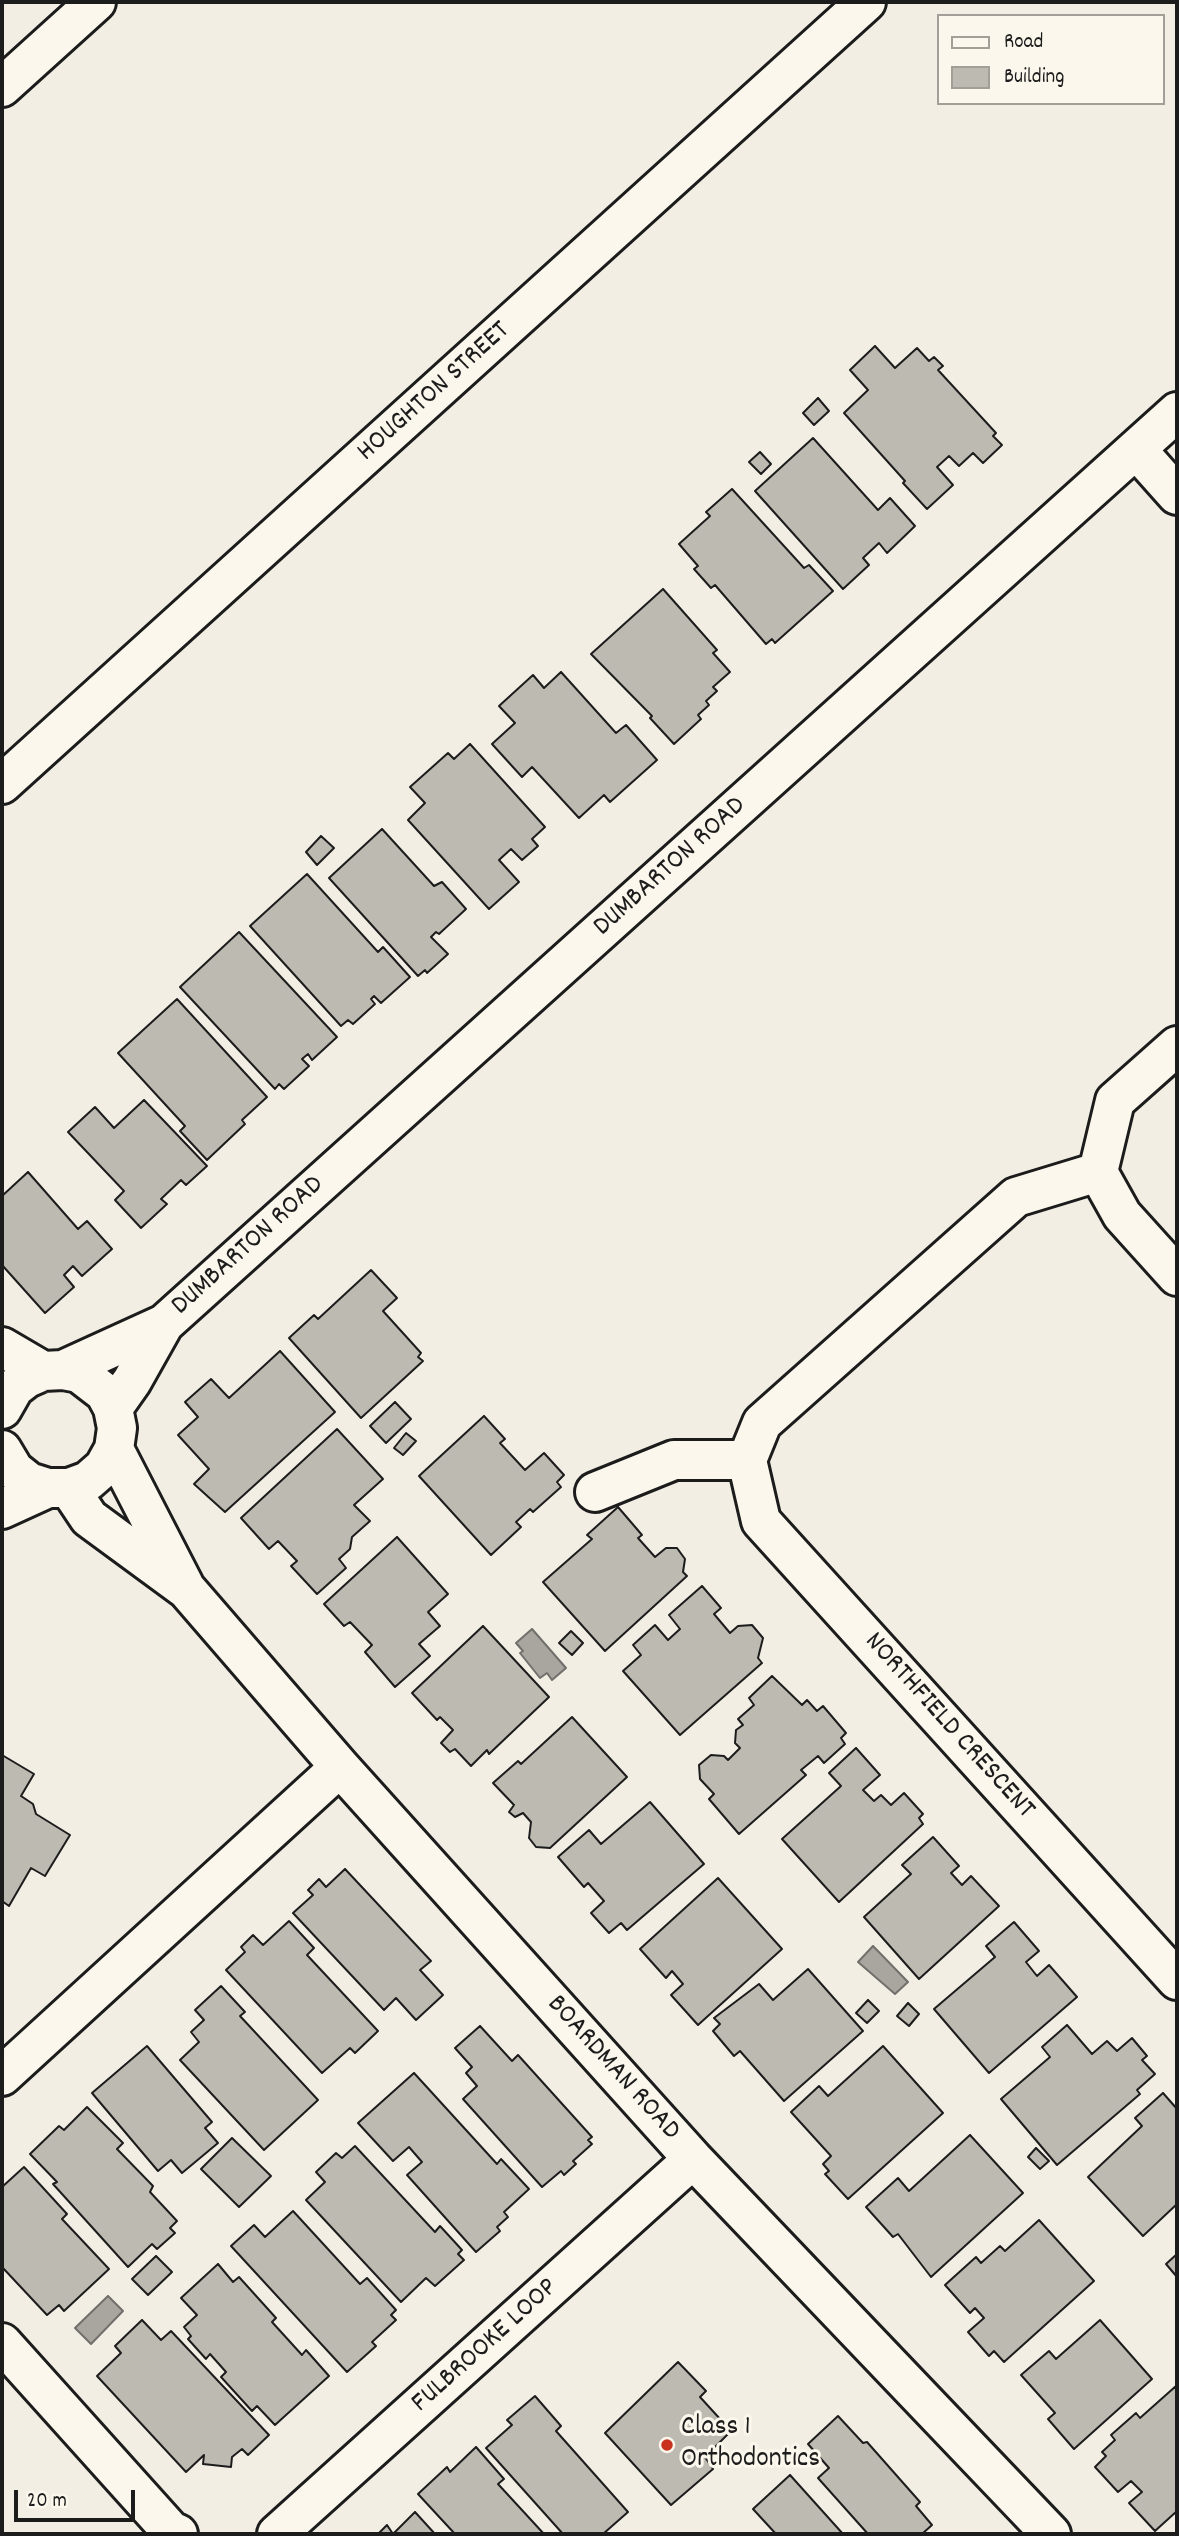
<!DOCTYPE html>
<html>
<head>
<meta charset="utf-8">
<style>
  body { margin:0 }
  #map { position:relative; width:1179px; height:2536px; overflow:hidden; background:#f2eee4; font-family:Dekko,sans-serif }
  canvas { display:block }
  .frame { position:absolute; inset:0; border:4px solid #1c1c1c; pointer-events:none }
  .legend { position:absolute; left:937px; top:14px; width:228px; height:91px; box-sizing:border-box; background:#fbf7ec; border:2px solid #a29f99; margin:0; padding:9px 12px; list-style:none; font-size:21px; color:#1c1c1c }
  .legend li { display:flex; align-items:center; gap:14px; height:35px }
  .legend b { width:35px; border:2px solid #a29f99 }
  .scale { position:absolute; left:14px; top:2490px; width:121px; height:32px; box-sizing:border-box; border:4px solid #1c1c1c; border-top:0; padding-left:9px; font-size:21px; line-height:24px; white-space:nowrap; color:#1c1c1c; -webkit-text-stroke:5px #fbf7ec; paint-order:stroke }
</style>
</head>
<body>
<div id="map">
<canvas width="1179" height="2536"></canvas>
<div class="frame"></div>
<ul class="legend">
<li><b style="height:9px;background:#fbf7ec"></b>Road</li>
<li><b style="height:19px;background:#bdbab1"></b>Building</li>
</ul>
<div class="scale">20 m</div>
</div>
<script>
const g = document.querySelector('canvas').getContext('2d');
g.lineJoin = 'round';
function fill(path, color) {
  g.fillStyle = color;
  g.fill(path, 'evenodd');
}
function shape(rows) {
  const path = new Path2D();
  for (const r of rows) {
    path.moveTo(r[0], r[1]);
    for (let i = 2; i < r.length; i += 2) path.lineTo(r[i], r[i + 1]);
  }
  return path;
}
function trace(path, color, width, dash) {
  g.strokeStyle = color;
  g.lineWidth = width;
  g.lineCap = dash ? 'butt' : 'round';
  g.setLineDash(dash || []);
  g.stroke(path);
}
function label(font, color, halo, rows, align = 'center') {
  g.font = font + ' Dekko,sans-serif';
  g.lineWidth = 6;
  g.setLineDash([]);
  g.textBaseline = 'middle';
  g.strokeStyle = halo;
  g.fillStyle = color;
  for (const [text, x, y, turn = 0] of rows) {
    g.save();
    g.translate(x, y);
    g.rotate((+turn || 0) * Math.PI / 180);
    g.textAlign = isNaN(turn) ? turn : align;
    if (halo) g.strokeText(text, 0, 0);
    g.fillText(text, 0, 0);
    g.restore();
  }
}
const water = shape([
  [532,1629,566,1668,552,1680,547,1673,540,1678,520,1653,523,1651,516,1643,532,1629],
  [873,1946,908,1982,895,1994,858,1962,873,1946],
  [108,2296,123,2311,91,2344,75,2328,108,2296]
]);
const building = shape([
  [875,346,895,368,917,348,929,361,934,357,943,366,938,370,996,433,993,436,1002,445,983,463,973,453,959,466,949,456,937,467,953,485,927,509,903,483,905,481,844,413,868,390,850,370,875,346],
  [818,398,829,411,814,425,803,413,818,398],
  [813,438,878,510,890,498,915,526,887,553,879,543,863,558,869,565,843,589,755,491,813,438],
  [760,452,771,464,761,474,749,462,760,452],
  [732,489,804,568,809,565,833,591,775,643,772,639,766,644,715,585,711,588,694,569,698,566,679,544,710,516,706,512,732,489],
  [663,589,717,650,713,653,730,672,713,687,717,691,706,701,709,705,698,715,701,719,674,744,650,718,652,716,591,654,663,589],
  [561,672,616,733,626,725,657,760,610,802,604,795,579,818,532,767,522,777,492,744,515,723,499,706,533,675,544,688,561,672],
  [470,744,545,827,532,839,538,846,522,860,511,849,499,860,519,882,489,909,408,820,425,803,410,787,448,753,454,759,470,744],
  [382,829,434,886,442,882,466,909,439,934,436,932,431,937,448,954,427,973,425,970,418,976,329,878,382,829],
  [321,836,334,848,317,865,306,852,321,836],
  [307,874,378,952,383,947,410,977,381,1003,374,996,371,999,375,1004,353,1024,348,1020,341,1026,250,926,307,874],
  [239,932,337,1037,312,1060,308,1054,302,1059,309,1066,284,1089,279,1084,275,1089,180,987,239,932],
  [177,999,267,1097,242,1120,245,1124,207,1160,180,1131,185,1126,118,1053,177,999],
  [144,1100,207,1166,186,1185,181,1180,161,1199,167,1204,141,1228,115,1200,124,1191,68,1132,95,1107,114,1128,144,1100],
  [28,1172,78,1229,87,1221,112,1249,82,1276,73,1266,64,1275,74,1287,45,1313,2,1265,2,1196,28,1172],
  [371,1270,397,1298,383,1311,421,1353,418,1357,423,1361,361,1418,289,1338,314,1315,318,1319,371,1270],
  [280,1351,335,1412,225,1512,194,1484,209,1469,178,1435,198,1417,185,1402,211,1379,229,1398,280,1351],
  [395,1402,411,1419,386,1443,370,1426,395,1402],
  [484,1416,505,1439,500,1443,525,1470,544,1453,564,1475,557,1482,561,1487,533,1512,530,1509,516,1522,521,1527,491,1555,419,1476,484,1416],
  [337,1429,383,1479,354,1505,370,1521,352,1537,350,1549,339,1559,346,1568,317,1594,291,1566,297,1561,278,1541,269,1549,241,1518,337,1429],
  [406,1433,416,1441,403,1455,394,1448,406,1433],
  [618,1507,642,1535,638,1538,655,1557,666,1548,677,1548,685,1559,683,1572,687,1576,605,1651,543,1582,592,1539,587,1535,618,1507],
  [397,1537,448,1594,428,1612,440,1626,419,1644,430,1656,395,1687,365,1652,372,1645,350,1622,344,1626,324,1604,397,1537],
  [702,1586,721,1608,714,1614,730,1633,738,1626,752,1625,763,1638,758,1658,762,1663,680,1735,623,1671,641,1655,633,1645,655,1625,668,1640,680,1629,669,1615,702,1586],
  [483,1626,549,1697,489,1754,487,1750,471,1766,455,1749,450,1752,441,1743,453,1730,440,1717,437,1720,412,1693,483,1626],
  [571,1631,583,1643,572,1655,559,1643,571,1631],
  [772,1676,802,1705,807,1700,817,1711,823,1706,846,1733,841,1738,845,1744,824,1763,818,1756,801,1770,806,1775,739,1834,709,1799,714,1794,700,1779,699,1765,711,1755,724,1756,728,1760,740,1748,735,1743,736,1730,743,1725,738,1719,754,1705,749,1698,772,1676],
  [572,1717,627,1777,550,1848,536,1847,529,1838,531,1822,523,1813,515,1817,509,1812,514,1805,493,1783,518,1761,521,1764,572,1717],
  [856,1748,880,1775,863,1790,874,1801,881,1795,891,1805,904,1793,923,1814,919,1818,923,1824,839,1902,782,1839,841,1786,829,1773,856,1748],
  [2,1755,34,1774,21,1796,33,1804,36,1814,70,1835,45,1876,31,1868,9,1906,2,1901,2,1755],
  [650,1802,704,1864,627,1930,621,1923,609,1933,591,1913,604,1901,588,1883,584,1887,558,1857,589,1830,601,1844,650,1802],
  [933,1837,959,1866,951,1873,962,1885,971,1876,999,1906,919,1979,864,1917,911,1874,902,1865,933,1837],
  [345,1869,431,1961,420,1970,443,1995,416,2020,396,1998,384,2010,293,1913,313,1895,308,1890,319,1879,326,1887,345,1869],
  [718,1878,782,1949,698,2025,671,1995,683,1984,672,1971,666,1978,640,1949,718,1878],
  [289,1921,314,1948,307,1955,378,2031,355,2053,350,2048,322,2073,226,1970,245,1952,241,1947,253,1935,263,1945,289,1921],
  [1014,1922,1039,1951,1026,1962,1037,1976,1049,1965,1077,1997,989,2073,934,2009,995,1957,986,1946,1014,1922],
  [808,1969,863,2031,784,2101,740,2051,734,2056,713,2031,720,2024,714,2018,759,1984,773,2000,808,1969],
  [221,1986,245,2012,240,2016,318,2100,264,2150,180,2060,199,2042,191,2032,204,2020,195,2010,221,1986],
  [868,2000,879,2011,867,2023,856,2013,868,2000],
  [908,2003,919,2014,909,2026,897,2016,908,2003],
  [1067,2025,1092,2054,1107,2041,1117,2051,1132,2038,1147,2056,1142,2060,1155,2074,1137,2090,1140,2094,1057,2165,1001,2099,1050,2057,1042,2047,1067,2025],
  [480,2026,512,2061,518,2055,592,2137,588,2140,592,2144,573,2161,576,2164,564,2175,561,2171,542,2187,463,2099,477,2086,466,2073,472,2067,455,2048,480,2026],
  [147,2046,212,2122,205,2128,218,2143,182,2173,171,2160,158,2171,92,2093,147,2046],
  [883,2046,943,2113,848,2199,825,2174,829,2171,823,2164,831,2156,791,2112,819,2086,828,2096,883,2046],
  [414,2073,497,2164,501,2159,529,2189,504,2212,508,2217,497,2227,500,2231,476,2252,407,2175,422,2162,409,2147,393,2161,358,2123,414,2073],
  [1163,2093,1177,2109,1177,2204,1143,2236,1088,2177,1142,2126,1135,2118,1163,2093],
  [87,2107,123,2143,117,2149,153,2186,150,2192,177,2221,170,2228,175,2233,157,2249,152,2244,128,2267,53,2184,57,2182,30,2154,59,2126,64,2130,87,2107],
  [970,2135,1023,2193,931,2277,898,2234,893,2237,866,2207,898,2178,909,2191,970,2135],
  [232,2138,271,2176,239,2207,201,2169,232,2138],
  [355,2146,435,2232,440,2226,462,2250,458,2254,464,2260,435,2286,426,2278,401,2302,306,2200,325,2182,316,2172,336,2153,342,2158,355,2146],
  [1036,2148,1049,2161,1040,2169,1028,2157,1036,2148],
  [24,2167,67,2214,62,2219,109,2269,64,2311,59,2305,47,2315,2,2267,2,2187,24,2167],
  [293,2211,360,2284,367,2278,396,2310,391,2315,396,2320,372,2342,376,2346,347,2372,231,2246,254,2225,265,2237,293,2211],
  [1039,2220,1094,2281,1004,2362,994,2351,989,2356,968,2332,984,2318,975,2308,970,2313,945,2285,976,2257,981,2263,1000,2246,1005,2251,1039,2220],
  [1177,2254,1177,2277,1166,2264,1177,2254],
  [156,2256,172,2272,148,2295,132,2279,156,2256],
  [218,2264,233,2282,239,2277,276,2318,272,2322,302,2355,306,2350,329,2376,275,2425,257,2406,252,2411,221,2377,226,2372,210,2354,206,2359,188,2339,191,2336,184,2327,197,2315,181,2298,218,2264],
  [142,2320,161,2340,171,2331,269,2435,248,2455,242,2449,232,2457,231,2467,203,2464,204,2455,186,2472,97,2376,121,2353,115,2346,142,2320],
  [1100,2320,1152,2379,1074,2449,1048,2419,1055,2413,1021,2375,1049,2351,1056,2359,1100,2320],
  [678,2362,706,2391,700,2397,731,2431,705,2457,713,2469,671,2505,605,2433,678,2362],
  [1176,2386,1177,2511,1155,2531,1129,2503,1142,2492,1131,2481,1118,2492,1095,2467,1106,2456,1102,2452,1115,2440,1111,2435,1136,2413,1140,2418,1176,2386],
  [535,2396,561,2426,556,2431,628,2512,603,2534,563,2534,486,2448,512,2425,507,2420,535,2396],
  [838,2416,863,2443,867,2442,920,2502,916,2506,932,2525,922,2534,868,2534,818,2478,829,2468,808,2444,838,2416],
  [476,2447,504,2479,498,2484,544,2534,455,2534,418,2494,447,2467,450,2472,476,2447],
  [790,2475,843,2534,776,2534,753,2509,790,2475],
  [415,2512,435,2534,378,2534,387,2525,393,2534,415,2512]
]);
const minor = shape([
  [2,87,96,2],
  [1136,449,1177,495],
  [2,784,866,2],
  [1177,1046,1115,1101,1098,1172,1122,1215,1177,1276],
  [1098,1172,1016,1197,762,1423,747,1460,761,1521,1177,1980],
  [2,1347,43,1371],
  [63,1370,164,1324,1177,412],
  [113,1408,132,1381,164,1324],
  [2,1409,14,1388,27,1378,43,1371,63,1370,79,1373,105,1393,113,1408,117,1428,114,1449,104,1467,88,1481,69,1488,48,1488,29,1482,14,1470,2,1450],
  [114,1449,184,1585],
  [69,1488,89,1518,187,1590,340,1767,693,2159,1051,2534],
  [595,1492,674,1460,747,1460],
  [2,1509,48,1488],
  [2,2076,340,1767],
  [2,2343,171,2531,178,2534],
  [277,2534,693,2159]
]);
const markers = [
  [667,2445,7,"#c8321e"]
];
const streetNames = [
  ["HOUGHTON STREET",435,393,-42],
  ["DUMBARTON ROAD",671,868,-42],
  ["DUMBARTON ROAD",249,1247,-42],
  ["NORTHFIELD CRESCENT",948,1727,48],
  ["BOARDMAN ROAD",612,2069,48],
  ["FULBROOKE LOOP",486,2347,-42]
];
const poiNames = [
  ["Class 1",681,2429],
  ["Orthodontics",681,2461]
];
fill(water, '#a9a6a0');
trace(water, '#716f6b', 2);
fill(building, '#bdbab1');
trace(building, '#1c1c1c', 2);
trace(minor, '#1c1c1c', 44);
trace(minor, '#fbf7ec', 38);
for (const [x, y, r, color] of markers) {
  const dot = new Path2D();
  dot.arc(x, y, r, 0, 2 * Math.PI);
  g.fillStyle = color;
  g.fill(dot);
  trace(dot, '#fbf7ec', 2.5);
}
label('28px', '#1c1c1c', '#fbf7ec', streetNames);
label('28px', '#1c1c1c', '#fbf7ec', poiNames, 'left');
</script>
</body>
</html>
